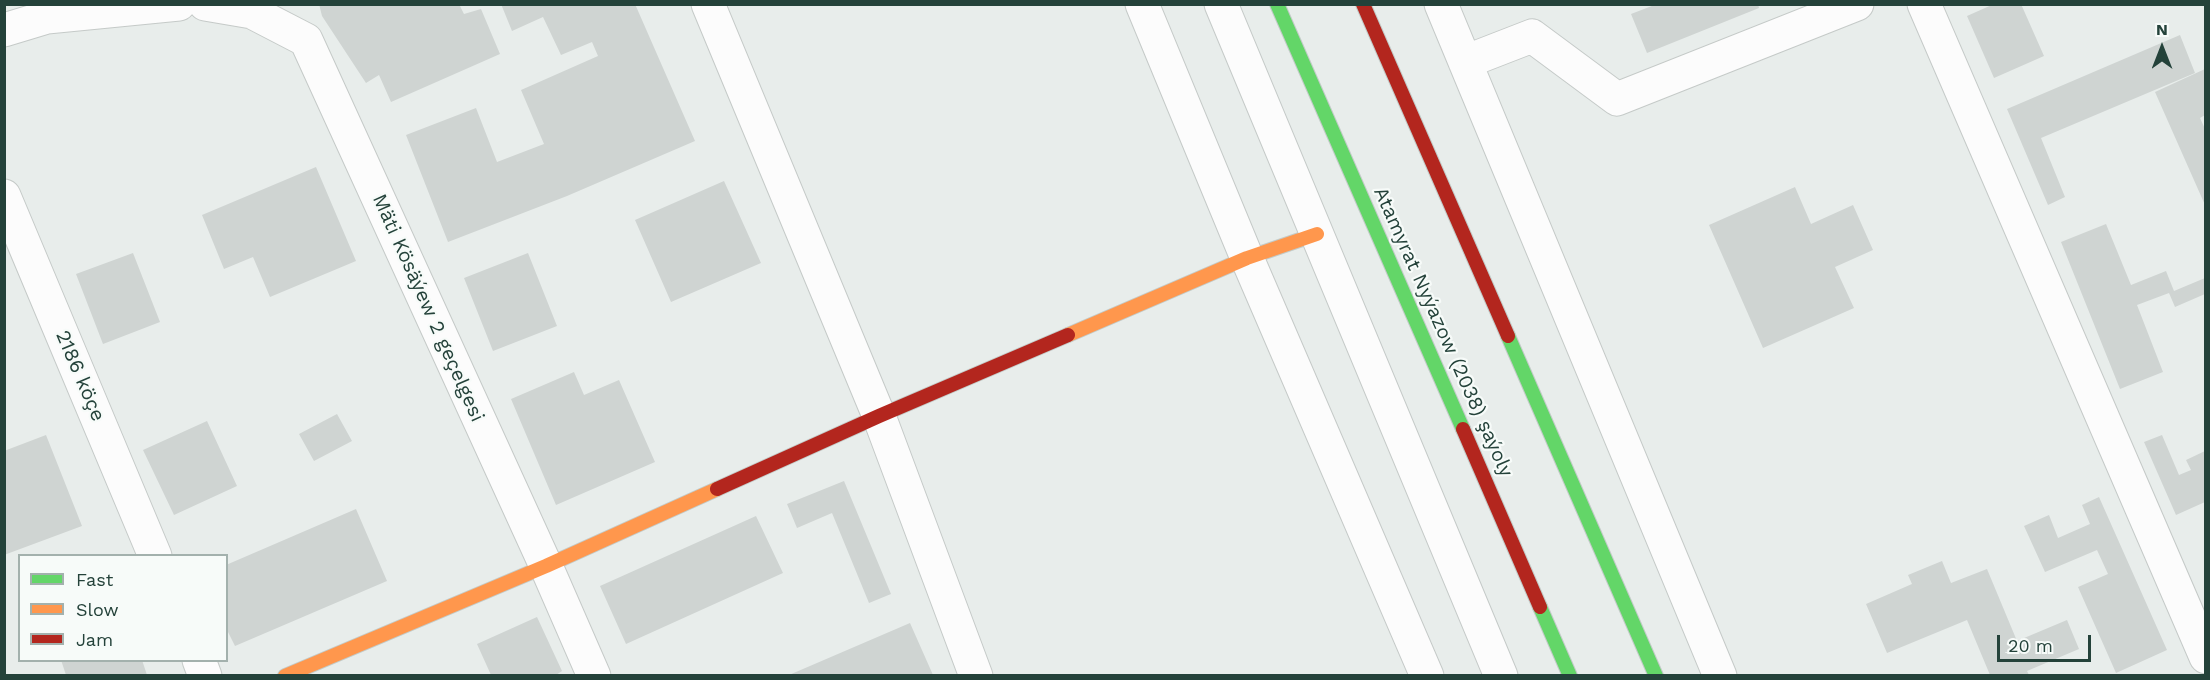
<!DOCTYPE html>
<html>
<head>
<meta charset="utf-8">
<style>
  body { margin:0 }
  #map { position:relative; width:2210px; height:680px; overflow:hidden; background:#e8edeb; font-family:"Work Sans",sans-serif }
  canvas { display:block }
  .frame { position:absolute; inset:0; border:6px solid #24423a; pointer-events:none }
  .legend { position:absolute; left:18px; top:554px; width:210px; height:108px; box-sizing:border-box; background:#f7fbf9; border:2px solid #a3b1ad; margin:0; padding:8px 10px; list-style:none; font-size:18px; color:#24423a }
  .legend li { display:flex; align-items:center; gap:12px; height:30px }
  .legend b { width:30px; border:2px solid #a3b1ad }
  .north { position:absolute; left:2132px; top:18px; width:60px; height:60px; -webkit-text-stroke:4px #f7fbf9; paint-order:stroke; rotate:0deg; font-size:16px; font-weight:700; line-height:24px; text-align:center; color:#24423a }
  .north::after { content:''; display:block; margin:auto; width:21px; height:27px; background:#24423a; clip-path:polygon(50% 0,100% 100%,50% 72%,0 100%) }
  .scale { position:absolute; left:1997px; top:635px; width:94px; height:27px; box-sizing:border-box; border:3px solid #24423a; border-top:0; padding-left:8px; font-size:18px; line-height:21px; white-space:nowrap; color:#24423a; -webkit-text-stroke:4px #f7fbf9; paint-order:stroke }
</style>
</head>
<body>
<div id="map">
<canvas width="2210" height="680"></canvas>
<div class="frame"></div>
<ul class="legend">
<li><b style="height:8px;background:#63d668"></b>Fast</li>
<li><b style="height:8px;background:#ff974d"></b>Slow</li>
<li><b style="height:8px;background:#b3261e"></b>Jam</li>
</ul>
<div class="north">N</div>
<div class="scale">20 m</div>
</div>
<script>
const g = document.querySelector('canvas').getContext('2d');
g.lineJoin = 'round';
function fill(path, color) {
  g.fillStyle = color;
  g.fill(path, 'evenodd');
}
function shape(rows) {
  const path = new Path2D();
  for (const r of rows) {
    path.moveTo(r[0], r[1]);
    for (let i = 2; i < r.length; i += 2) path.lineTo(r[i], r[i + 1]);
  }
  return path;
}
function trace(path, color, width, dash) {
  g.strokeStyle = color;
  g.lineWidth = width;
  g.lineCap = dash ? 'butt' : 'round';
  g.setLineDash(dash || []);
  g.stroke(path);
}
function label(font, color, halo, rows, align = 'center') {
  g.font = font + ' "Work Sans",sans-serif';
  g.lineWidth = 4.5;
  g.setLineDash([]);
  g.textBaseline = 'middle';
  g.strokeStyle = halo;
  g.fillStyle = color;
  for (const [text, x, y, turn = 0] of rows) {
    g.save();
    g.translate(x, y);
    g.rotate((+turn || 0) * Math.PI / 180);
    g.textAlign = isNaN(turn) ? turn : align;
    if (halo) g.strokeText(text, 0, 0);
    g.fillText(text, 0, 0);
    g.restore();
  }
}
const building = shape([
  [319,4,459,4,464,14,481,9,500,54,391,102,379,75,366,83,322,16],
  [501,4,635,4,695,141,567,196,448,242,406,135,476,108,497,162,544,144,521,90,598,56,592,42,561,55,543,17,512,31],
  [1657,4,1758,4,1759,8,1647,53,1631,14],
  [1994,4,2021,4,2044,56,1994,78,1967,16],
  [2180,35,2195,73,2041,138,2065,197,2048,205,2007,109],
  [2205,69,2205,115,2200,118,2205,129,2205,205,2155,92],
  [316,167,356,261,270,297,253,257,224,269,202,215],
  [724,181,761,263,671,302,635,220],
  [1795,187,1811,224,1853,205,1873,250,1835,267,1854,308,1763,348,1709,225],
  [2106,224,2131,285,2166,271,2174,291,2205,278,2205,294,2175,307,2169,293,2137,305,2163,372,2120,389,2061,242],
  [133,253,160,322,103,344,76,274],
  [528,253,557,326,493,351,464,278],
  [574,372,584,395,619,380,655,462,556,505,511,399],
  [337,414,352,441,314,461,299,434],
  [207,421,237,486,174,515,143,450],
  [46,435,82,526,4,555,4,451],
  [2162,435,2179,475,2191,470,2186,460,2205,451,2205,502,2176,515,2144,442],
  [844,481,891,594,869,603,832,513,797,528,787,504],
  [2099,497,2167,650,2116,673,2078,587,2108,574,2097,550,2045,572,2024,526,2049,515,2058,538,2090,524,2082,505],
  [356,509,387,581,235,646,226,628,226,565],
  [756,516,783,573,626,644,600,586],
  [1942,561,1951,583,1987,569,2017,641,2067,620,2079,649,2027,671,2029,675,1990,675,1967,620,1887,653,1866,604,1912,584,1908,575],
  [537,617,562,671,556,675,491,675,477,644],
  [910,623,933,675,789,675],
  [61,660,142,660,147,675,66,675]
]);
const street = shape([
  [205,4,252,12,306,40,546,566,594,676],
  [708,4,879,416,976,676],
  [1142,4,1247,258,1427,676],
  [1221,4,1501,676],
  [1441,4,1720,676],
  [1924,4,2206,657],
  [4,30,47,17,179,4],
  [1465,62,1532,36,1617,99,1857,4],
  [4,196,155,556],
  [199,660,205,676]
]);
const fast = shape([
  [1277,4,1463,429],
  [1508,336,1656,676],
  [1540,607,1570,676]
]);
const slow = shape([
  [1068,335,1247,258,1317,234],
  [285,676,546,566,717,489]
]);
const jam = shape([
  [1363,4,1508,336],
  [1463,429,1540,607],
  [717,489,879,416,1068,335]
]);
const streetNames = [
  ["Mäti Kösäýew 2 geçelgesi",428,308,66],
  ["Atamyrat Nyýazow (2038) şaýoly",1443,332,66],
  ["2186 köçe",80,376,67]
];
fill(building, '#cfd4d2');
trace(street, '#c5cac8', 35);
trace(fast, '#c3cbc8', 16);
trace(slow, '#c3cbc8', 16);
trace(jam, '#c3cbc8', 16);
trace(street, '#fcfcfc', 33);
trace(fast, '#63d668', 14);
trace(slow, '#ff974d', 14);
trace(jam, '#b3261e', 14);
label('20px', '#24423a', '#f7fbf9', streetNames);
</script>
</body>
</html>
